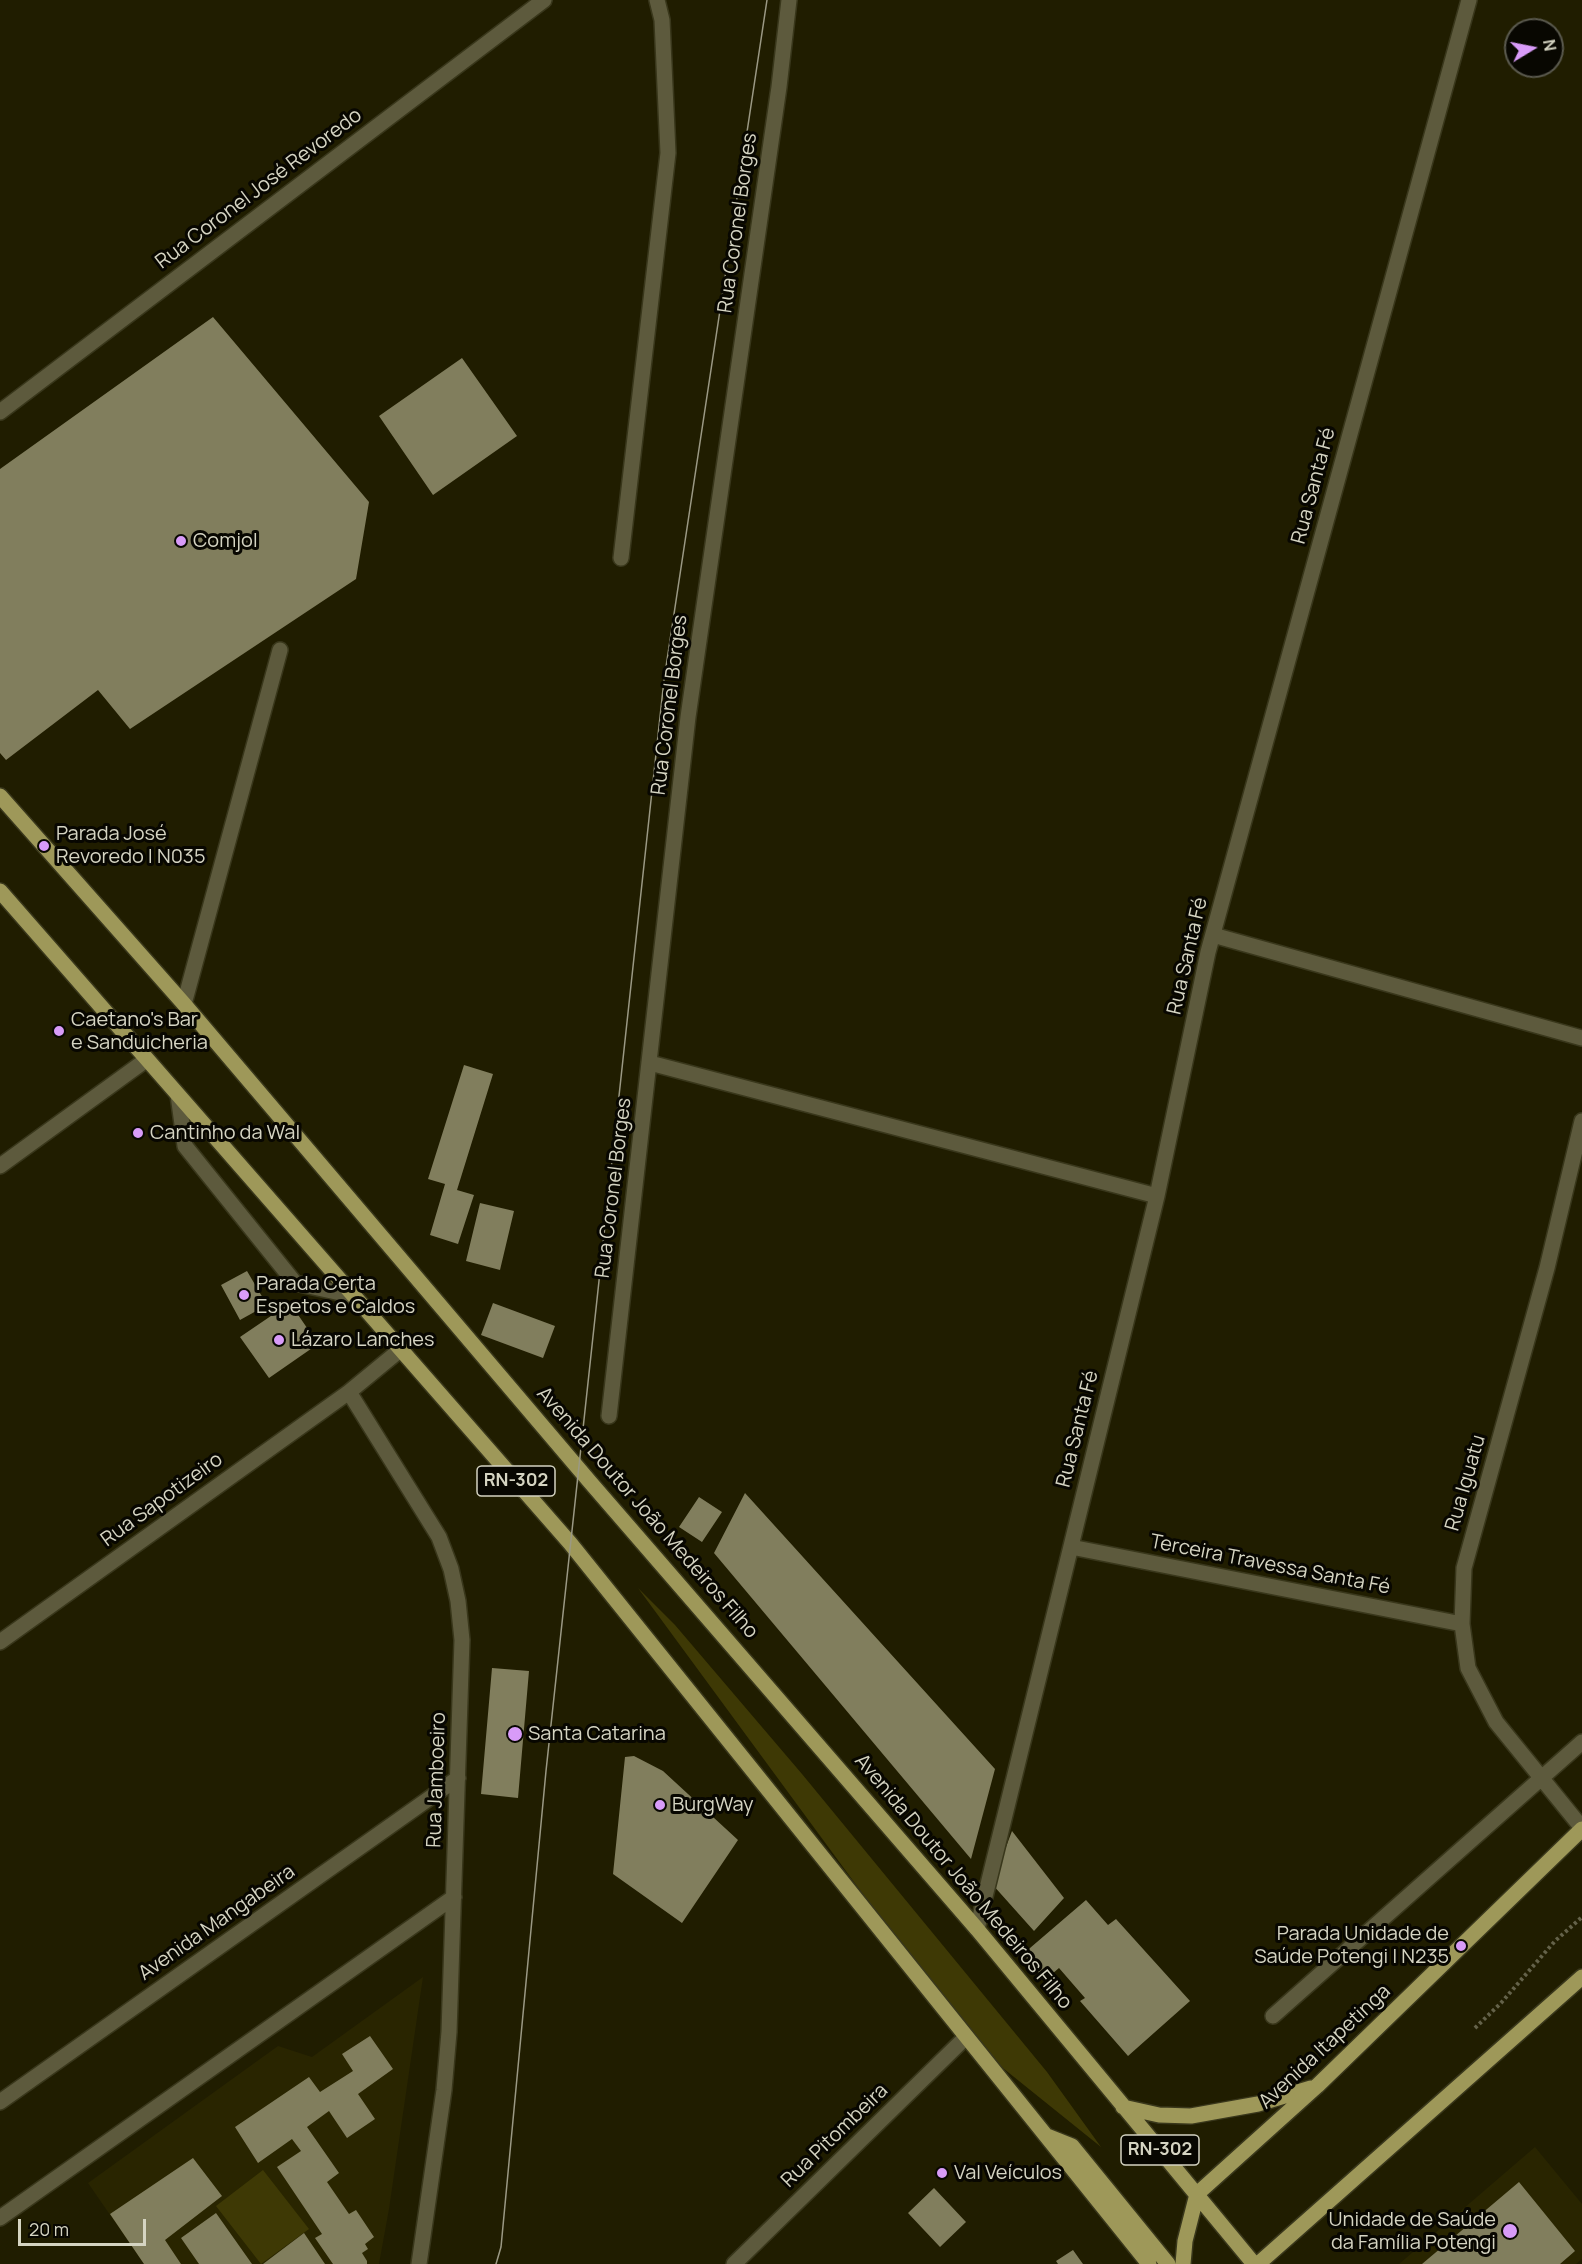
<!DOCTYPE html>
<html>
<head>
<meta charset="utf-8">
<style>
  body { margin:0 }
  #map { position:relative; width:1582px; height:2264px; overflow:hidden; background:#201d00; font-family:Manrope,sans-serif }
  canvas { display:block }
  .north { position:absolute; left:1504px; top:18px; width:60px; height:60px; box-sizing:border-box; background:#080701; border:2px solid #5a594e; border-radius:50%; rotate:80deg; font-size:16px; font-weight:700; line-height:24px; text-align:center; color:#d5d4c2 }
  .north::after { content:''; display:block; margin:auto; width:21px; height:27px; background:#d89bf8; clip-path:polygon(50% 0,100% 100%,50% 72%,0 100%) }
  .scale { position:absolute; left:18px; top:2219px; width:128px; height:27px; box-sizing:border-box; border:3px solid #d5d4c2; border-top:0; padding-left:8px; font-size:18px; line-height:21px; white-space:nowrap; color:#d5d4c2; -webkit-text-stroke:4px #080701; paint-order:stroke }
</style>
</head>
<body>
<div id="map">
<canvas width="1582" height="2264"></canvas>
<div class="north">N</div>
<div class="scale">20 m</div>
</div>
<script>
const g = document.querySelector('canvas').getContext('2d');
g.lineJoin = 'round';
function fill(path, color) {
  g.fillStyle = color;
  g.fill(path, 'evenodd');
}
function shape(rows) {
  const path = new Path2D();
  for (const r of rows) {
    path.moveTo(r[0], r[1]);
    for (let i = 2; i < r.length; i += 2) path.lineTo(r[i], r[i + 1]);
  }
  return path;
}
function trace(path, color, width, dash) {
  g.strokeStyle = color;
  g.lineWidth = width;
  g.lineCap = dash ? 'butt' : 'round';
  g.setLineDash(dash || []);
  g.stroke(path);
}
function label(font, color, halo, rows, align = 'center') {
  g.font = font + ' Manrope,sans-serif';
  g.lineWidth = 6;
  g.setLineDash([]);
  g.textBaseline = 'middle';
  g.strokeStyle = halo;
  g.fillStyle = color;
  for (const [text, x, y, turn = 0] of rows) {
    g.save();
    g.translate(x, y);
    g.rotate((+turn || 0) * Math.PI / 180);
    g.textAlign = isNaN(turn) ? turn : align;
    if (halo) g.strokeText(text, 0, 0);
    g.fillText(text, 0, 0);
    g.restore();
  }
}
const built = shape([
  [423,1977,389,2209,379,2264,144,2264,88,2183,278,2046,312,2057],
  [1535,2147,1582,2204,1582,2259,1576,2264,1399,2264]
]);
const green = shape([
  [638,1588,675,1625,802,1774,1047,2072,1101,2147,973,2044],
  [263,2170,309,2229,261,2264,216,2206]
]);
const building = shape([
  [213,317,369,502,356,579,130,729,98,690,6,760,0,753,0,469],
  [462,358,517,436,433,495,379,416],
  [464,1065,493,1074,457,1190,474,1195,458,1244,430,1235,445,1184,428,1179],
  [480,1203,514,1211,500,1270,466,1261],
  [247,1271,267,1305,240,1320,221,1285],
  [290,1303,318,1344,269,1378,240,1337],
  [493,1303,555,1326,543,1358,481,1335],
  [745,1493,995,1769,971,1859,714,1553],
  [699,1497,722,1512,702,1542,679,1527],
  [492,1668,529,1671,518,1798,481,1794],
  [634,1756,663,1771,738,1840,682,1923,613,1874,625,1757],
  [1012,1831,1064,1898,1034,1931,992,1884],
  [1086,1900,1108,1925,1116,1919,1190,2001,1128,2056,1080,2001,1085,1998,1059,1968,1045,1980,1023,1954],
  [370,2036,393,2069,358,2094,375,2119,347,2138,329,2111,307,2127,339,2173,327,2182,349,2214,356,2210,374,2237,365,2244,368,2249,362,2253,367,2261,367,2264,333,2264,315,2238,322,2234,277,2167,301,2151,292,2139,258,2163,235,2127,309,2077,320,2092,353,2071,342,2054],
  [193,2158,222,2196,165,2240,181,2264,144,2264,110,2214],
  [1519,2182,1575,2251,1560,2264,1422,2264],
  [934,2188,966,2222,940,2247,908,2213],
  [216,2213,252,2264,199,2264,181,2238],
  [304,2233,325,2264,263,2264],
  [1073,2250,1083,2264,1058,2264,1056,2261]
]);
const path = shape([
  [1475,2028,1501,2003,1555,1941,1582,1917]
]);
const minor = shape([
  [0,412,544,0],
  [621,558,668,153,662,20,657,0],
  [1213,935,1582,1038],
  [184,1004,280,650],
  [650,1063,1157,1196],
  [178,1095,185,1146,295,1283,354,1296],
  [1582,1121,1547,1268,1464,1568,1462,1624,1468,1668,1496,1722,1582,1828],
  [0,1166,146,1060],
  [400,1350,349,1392,439,1537,451,1569,458,1601,462,1640,449,2032,444,2090,419,2264],
  [609,1416,688,717,779,87,789,0],
  [1071,1547,1462,1624],
  [0,1642,349,1392],
  [977,1929,1157,1196,1208,952,1469,0],
  [1273,2016,1582,1742],
  [0,2102,458,1778],
  [0,2218,454,1897],
  [734,2264,966,2037]
]);
const major = shape([
  [0,796,184,1004,590,1482,977,1929,1254,2264],
  [0,891,570,1543,1149,2264],
  [1123,2107,1159,2115,1191,2116,1258,2104,1311,2088],
  [1047,2136,1072,2146,1168,2264],
  [1183,2264,1185,2241,1197,2194,1317,2086,1582,1829],
  [1258,2264,1582,1977]
]);
const tram = shape([
  [496,2264,501,2247,546,1771,664,680,767,0]
]);
const markers = [
  [181,541,6,"#d89bf8"],
  [44,846,6,"#d89bf8"],
  [59,1031,6,"#d89bf8"],
  [138,1133,6,"#d89bf8"],
  [244,1295,6,"#d89bf8"],
  [279,1340,6,"#d89bf8"],
  [515,1734,8,"#d89bf8"],
  [660,1805,6,"#d89bf8"],
  [1461,1946,6,"#d89bf8"],
  [942,2173,6,"#d89bf8"],
  [1510,2231,8,"#d89bf8"]
];
const shields = [
  [516,1481,78],
  [1160,2150,78]
];
const shieldNames = [
  ["RN-302",516,1481],
  ["RN-302",1160,2150]
];
const streetNames = [
  ["Rua Coronel José Revoredo",259,189,-37],
  ["Rua Coronel Borges",738,223,-82],
  ["Rua Santa Fé",1314,486,-75],
  ["Rua Coronel Borges",670,705,-83],
  ["Rua Santa Fé",1188,956,-77],
  ["Rua Coronel Borges",614,1188,-83],
  ["Rua Santa Fé",1078,1429,-76],
  ["Rua Iguatu",1466,1483,-74],
  ["Rua Sapotizeiro",162,1500,-36],
  ["Avenida Doutor João Medeiros Filho",647,1513,49],
  ["Terceira Travessa Santa Fé",1270,1565,11],
  ["Rua Jamboeiro",437,1780,-88],
  ["Avenida Doutor João Medeiros Filho",963,1882,50],
  ["Avenida Mangabeira",217,1923,-35],
  ["Avenida Itapetinga",1325,2047,-43],
  ["Rua Pitombeira",835,2136,-44]
];
const poiNames = [
  ["Comjol",193,541],
  ["Parada José",56,834],
  ["Revoredo | N035",56,857],
  ["Caetano's Bar",71,1020],
  ["e Sanduicheria",71,1043],
  ["Cantinho da Wal",150,1133],
  ["Parada Certa",256,1284],
  ["Espetos e Caldos",256,1307],
  ["Lázaro Lanches",291,1340],
  ["Santa Catarina",528,1734],
  ["BurgWay",672,1805],
  ["Parada Unidade de",1449,1934,"right"],
  ["Saúde Potengi | N235",1449,1957,"right"],
  ["Val Veículos",954,2173],
  ["Unidade de Saúde",1496,2220,"right"],
  ["da Família Potengi",1496,2243,"right"]
];
fill(built, '#292500');
fill(green, '#3e3905');
fill(building, '#817e5d');
trace(minor, '#39371b', 18);
trace(major, '#39371b', 18);
trace(path, '#646249', 4, [3, 3]);
trace(minor, '#5d5a3d', 15);
trace(major, '#9e9859', 15);
trace(tram, '#9b9984', 1.5);
for (const [x, y, r, color] of markers) {
  const dot = new Path2D();
  dot.arc(x, y, r, 0, 2 * Math.PI);
  g.fillStyle = color;
  g.fill(dot);
  trace(dot, '#080701', 2);
}
for (const [x, y, w] of shields) {
  const box = new Path2D();
  box.roundRect(x - w / 2, y - 15, w, 30, 4.5);
  g.fillStyle = '#080701';
  g.fill(box);
  trace(box, '#d5d4c2', 1.5);
}
label('bold 18px', '#d5d4c2', null, shieldNames);
label('20px', '#d5d4c2', '#080701', streetNames);
label('20px', '#d5d4c2', '#080701', poiNames, 'left');
</script>
</body>
</html>
